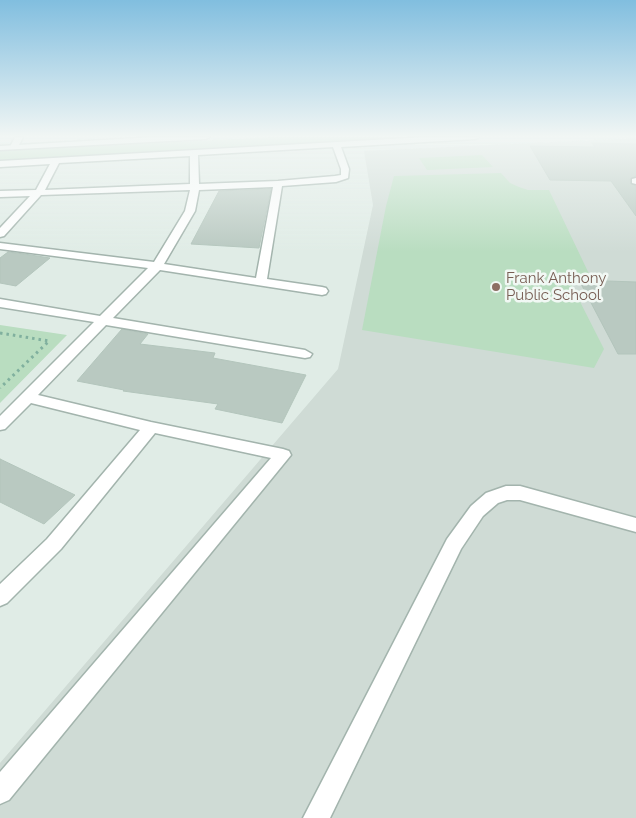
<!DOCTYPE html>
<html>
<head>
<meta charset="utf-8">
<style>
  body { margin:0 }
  canvas { display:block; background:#e0ece6 }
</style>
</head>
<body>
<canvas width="636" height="818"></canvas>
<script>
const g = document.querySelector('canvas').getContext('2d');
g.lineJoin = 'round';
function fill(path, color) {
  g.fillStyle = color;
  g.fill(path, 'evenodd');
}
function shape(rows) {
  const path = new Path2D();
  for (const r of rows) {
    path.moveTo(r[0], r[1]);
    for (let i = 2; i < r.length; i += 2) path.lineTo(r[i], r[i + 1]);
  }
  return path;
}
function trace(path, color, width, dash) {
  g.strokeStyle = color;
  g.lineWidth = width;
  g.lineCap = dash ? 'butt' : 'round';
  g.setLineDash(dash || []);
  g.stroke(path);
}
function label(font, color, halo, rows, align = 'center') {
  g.font = font + ' Raleway,sans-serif';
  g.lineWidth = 5;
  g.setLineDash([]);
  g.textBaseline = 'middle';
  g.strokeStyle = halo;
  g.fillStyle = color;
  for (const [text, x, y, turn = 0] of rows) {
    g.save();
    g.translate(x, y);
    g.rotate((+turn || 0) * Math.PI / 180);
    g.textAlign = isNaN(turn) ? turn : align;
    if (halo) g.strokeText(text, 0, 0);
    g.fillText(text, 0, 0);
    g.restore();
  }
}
const built = shape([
  [636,138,636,818,0,818,0,763,338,369,373,205,364,151]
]);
const green = shape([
  [271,137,454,137,0,164,0,151],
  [482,155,493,167,427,170,419,158],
  [501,173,510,183,519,187,528,190,549,190,591,278,568,278,604,349,594,368,362,330,386,206,394,176],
  [0,325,67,335,0,403]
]);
const building = shape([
  [592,143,636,144,636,176,630,179,631,184,636,186,636,216,611,181,550,180,530,146,595,147,592,143],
  [271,189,259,248,191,244,219,191,271,189],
  [8,252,24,254,50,258,16,286,0,283,0,258,8,252],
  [579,280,636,282,636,354,618,354,579,280],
  [122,329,148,334,140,344,215,353,213,358,306,375,282,423,215,409,218,404,123,391,124,390,77,381,122,329],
  [0,459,75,495,44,524,0,502,0,459]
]);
const path = shape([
  [0,333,49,341,0,388]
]);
const lane = shape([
  [15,137,23,137,17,149,14,149,10,147,15,137],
  [426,137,479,137,475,139,341,147,349,169,348,178,336,182,282,186,267,279,322,287,326,288,328,291,326,294,322,295,160,270,113,318,305,350,312,354,310,357,305,358,106,325,38,395,151,422,283,449,289,451,291,455,9,800,0,804,0,772,271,458,155,433,61,549,7,603,0,606,0,584,47,539,140,430,31,403,5,429,0,430,0,416,94,322,0,307,0,299,100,316,148,268,0,249,0,243,154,262,185,211,190,190,41,195,4,236,0,237,0,228,30,196,0,197,0,191,36,190,50,164,0,167,0,161,426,137],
  [333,147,341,169,341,175,335,176,278,181,199,184,198,155,333,147],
  [190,156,190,184,45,190,59,163,190,156],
  [273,187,256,278,164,264,195,211,199,190,273,187],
  [636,178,636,184,632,183,632,179,636,178],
  [506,486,520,486,636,518,636,532,520,500,507,500,498,503,483,516,461,549,330,818,303,818,447,539,471,506,486,493,506,486]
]);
const street = shape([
  [154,137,210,137,206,139,0,150,0,146,154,137]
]);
const markers = [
  [496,287,5,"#8d6e63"]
];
const farEducationnames = [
  ["Frank Anthony",506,278],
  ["Public School",506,295]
];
fill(built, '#cfdbd5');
fill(green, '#b9ddc0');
fill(building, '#b9c9c1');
trace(building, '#b3c5bc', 1);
trace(lane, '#a3b4ad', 3);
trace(street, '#a3b4ad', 3);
trace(path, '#80b09e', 3, [2.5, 4]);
fill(lane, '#fff');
fill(street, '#fff');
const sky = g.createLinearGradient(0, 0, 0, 252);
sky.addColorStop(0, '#81bedf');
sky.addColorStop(0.54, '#f1f6f4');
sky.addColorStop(1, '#f1f6f400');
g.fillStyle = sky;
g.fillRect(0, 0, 636, 252);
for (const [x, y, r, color] of markers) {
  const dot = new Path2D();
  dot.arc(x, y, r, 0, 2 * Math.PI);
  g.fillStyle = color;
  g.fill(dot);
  trace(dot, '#f1f8f4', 2);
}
label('15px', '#785e54', '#f1f8f4', farEducationnames, 'left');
</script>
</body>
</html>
